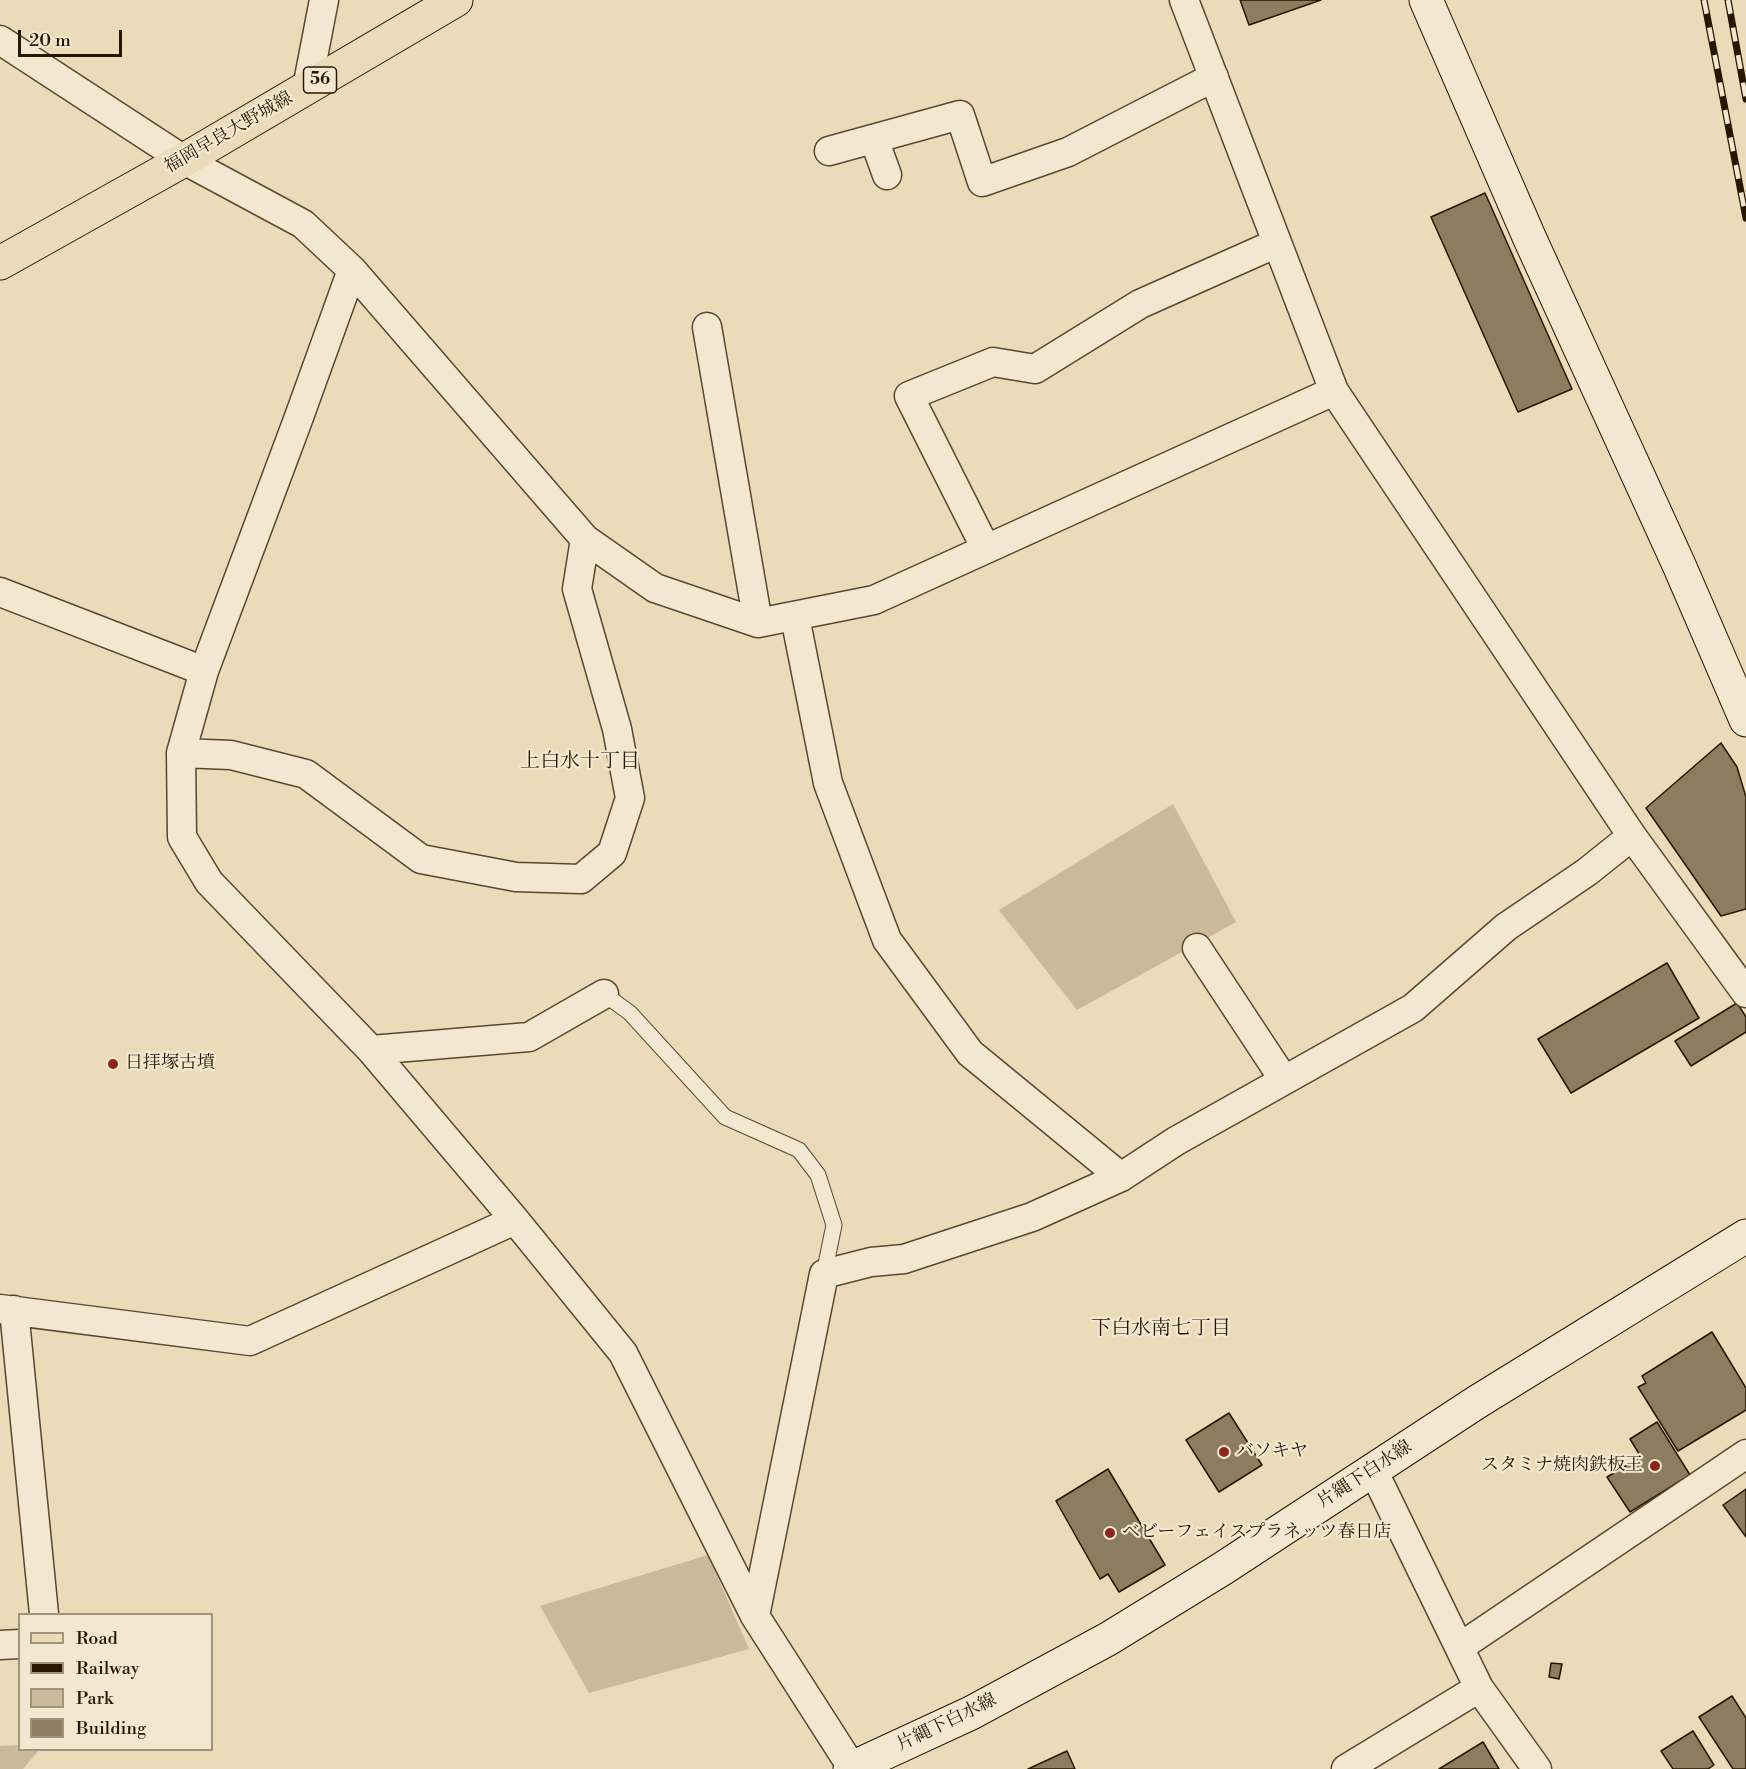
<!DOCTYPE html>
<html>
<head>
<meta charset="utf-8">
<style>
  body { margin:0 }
  #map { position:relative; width:1746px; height:1769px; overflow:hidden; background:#ebdbb8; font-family:"Libre Bodoni",serif }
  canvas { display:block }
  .legend { position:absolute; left:18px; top:1613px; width:195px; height:138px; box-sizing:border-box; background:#f2e8d1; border:2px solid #a1947d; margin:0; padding:8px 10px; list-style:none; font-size:18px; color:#281700 }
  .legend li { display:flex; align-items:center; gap:12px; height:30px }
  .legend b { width:30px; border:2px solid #a1947d }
  .scale { position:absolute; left:18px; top:30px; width:104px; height:27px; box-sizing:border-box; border:3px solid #281700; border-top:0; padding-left:8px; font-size:18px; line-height:21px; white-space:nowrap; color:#281700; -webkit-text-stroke:4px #f2e8d1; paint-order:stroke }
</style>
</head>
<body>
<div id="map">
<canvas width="1746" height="1769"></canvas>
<ul class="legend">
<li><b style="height:8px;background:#ebdbb8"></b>Road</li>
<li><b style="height:8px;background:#281700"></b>Railway</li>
<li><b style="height:16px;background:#caba99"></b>Park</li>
<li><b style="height:16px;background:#8d7d60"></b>Building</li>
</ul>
<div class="scale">20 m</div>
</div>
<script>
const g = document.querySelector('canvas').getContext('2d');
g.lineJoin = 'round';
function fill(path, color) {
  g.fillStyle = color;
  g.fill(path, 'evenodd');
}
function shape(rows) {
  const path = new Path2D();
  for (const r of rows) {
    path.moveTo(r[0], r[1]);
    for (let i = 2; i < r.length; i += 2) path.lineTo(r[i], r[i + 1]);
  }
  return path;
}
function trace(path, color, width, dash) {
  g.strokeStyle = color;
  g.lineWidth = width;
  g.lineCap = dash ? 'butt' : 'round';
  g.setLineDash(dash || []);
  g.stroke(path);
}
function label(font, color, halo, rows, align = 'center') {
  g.font = font + ' "Libre Bodoni","Noto Serif JP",serif';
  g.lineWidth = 4.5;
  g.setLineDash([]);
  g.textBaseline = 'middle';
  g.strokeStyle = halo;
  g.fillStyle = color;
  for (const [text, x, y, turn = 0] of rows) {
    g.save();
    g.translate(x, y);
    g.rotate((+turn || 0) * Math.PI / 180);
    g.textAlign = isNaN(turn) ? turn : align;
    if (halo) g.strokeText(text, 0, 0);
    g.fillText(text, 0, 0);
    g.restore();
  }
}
const green = shape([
  [1173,804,1236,922,1077,1010,999,910],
  [708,1555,749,1649,589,1693,540,1606],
  [19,1745,20,1750,39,1750,23,1769,0,1769,0,1746]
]);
const building = shape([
  [1240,0,1321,0,1249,25,1240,0],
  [1485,193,1572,389,1518,412,1431,217,1485,193],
  [1721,743,1737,767,1746,797,1746,909,1721,916,1646,808,1721,743],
  [1667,963,1699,1018,1571,1093,1538,1039,1667,963],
  [1737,1003,1746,1017,1746,1032,1691,1066,1675,1041,1737,1003],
  [1712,1332,1746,1388,1746,1410,1678,1451,1638,1387,1646,1383,1642,1376,1712,1332],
  [1229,1413,1262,1465,1219,1492,1186,1440,1229,1413],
  [1657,1422,1690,1475,1630,1512,1607,1477,1641,1457,1630,1439,1657,1422],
  [1108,1469,1165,1565,1119,1592,1108,1574,1100,1579,1056,1501,1108,1469],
  [1746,1489,1746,1537,1723,1505,1746,1489],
  [1551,1663,1562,1664,1559,1679,1549,1677,1551,1663],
  [1732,1696,1746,1718,1746,1769,1733,1769,1699,1717,1732,1696],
  [1693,1731,1714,1765,1708,1769,1673,1769,1661,1751,1693,1731],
  [1483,1742,1499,1769,1439,1769,1483,1742],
  [1067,1751,1075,1769,1028,1769,1067,1751]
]);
const lane = shape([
  [604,994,630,1013,725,1117,799,1150,818,1175,834,1225,824,1274]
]);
const street = shape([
  [1184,0,1334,391,1632,836],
  [0,40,184,160,303,224,352,270,585,539,655,588,758,623,874,600,1334,391],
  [307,88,324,0],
  [874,139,887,175],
  [829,151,960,115,982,182,1068,152,1214,77],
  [707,327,758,623],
  [986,549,909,396,993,362,1035,369,1140,304,1277,243],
  [0,592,204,671,181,753,182,837,209,882,371,1050,515,1220,623,1353,755,1616,853,1769],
  [795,617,828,783,887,940,970,1053,1121,1177],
  [204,671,299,417,352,270],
  [181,753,231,755,306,774,421,859,516,877,581,879,612,853,630,798,617,729,577,589,585,539],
  [1197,948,1284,1080],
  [371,1050,529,1037,604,994],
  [0,1309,250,1341,515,1220],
  [14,1310,44,1614],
  [1373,1470,1479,1688,1537,1769],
  [755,1616,824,1274,871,1262,904,1259,1032,1217,1121,1177,1176,1141,1413,1008,1506,927,1587,872,1632,836,1746,993],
  [0,1645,20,1644],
  [1460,1647,1746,1454],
  [1346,1769,1479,1688]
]);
const secondary = shape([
  [1426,0,1530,239,1679,565,1746,720],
  [850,1769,971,1713,1108,1639,1222,1569,1477,1402,1746,1236]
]);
const primary = shape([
  [0,263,184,160,456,0]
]);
const rail = shape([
  [1704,0,1746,218],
  [1728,0,1746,99]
]);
const markers = [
  [113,1064,6,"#8f2418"],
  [1224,1452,6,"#8f2418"],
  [1655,1466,6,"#8f2418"],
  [1110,1533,6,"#8f2418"]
];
const shields = [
  [320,80,33]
];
const shieldNames = [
  ["56",320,80]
];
const streetNames = [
  ["福岡早良大野城線",229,133,-30],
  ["片縄下白水線",1365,1475,-33],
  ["片縄下白水線",947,1723,-26]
];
const poiNames = [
  ["日拝塚古墳",125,1064],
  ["バソキヤ",1236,1452],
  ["スタミナ焼肉鉄板王",1643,1466,"right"],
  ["ベビーフェイスプラネッツ春日店",1122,1533]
];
const neighbourhoodNames = [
  ["上白水十丁目",580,762],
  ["下白水南七丁目",1161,1329]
];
fill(green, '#caba99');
fill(building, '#8d7d60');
trace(building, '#281700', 1.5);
trace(lane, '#59482e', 17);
trace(street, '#59482e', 31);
trace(secondary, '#281700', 35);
trace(primary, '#281700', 35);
trace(lane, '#f2e8d1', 15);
trace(street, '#f2e8d1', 28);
trace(secondary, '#f2e8d1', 33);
trace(primary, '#ebdbb8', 33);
trace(rail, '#281700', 7);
trace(rail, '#f2e8d1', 4.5, [14]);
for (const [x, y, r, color] of markers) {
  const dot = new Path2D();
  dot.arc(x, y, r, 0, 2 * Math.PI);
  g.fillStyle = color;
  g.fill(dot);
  trace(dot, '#f2e8d1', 2);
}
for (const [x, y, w] of shields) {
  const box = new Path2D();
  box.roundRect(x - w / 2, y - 13, w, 26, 4.5);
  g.fillStyle = '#f2e8d1';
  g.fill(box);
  trace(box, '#281700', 1.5);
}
label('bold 16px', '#281700', null, shieldNames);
label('18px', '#281700', '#f2e8d1', streetNames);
label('18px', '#281700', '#f2e8d1', poiNames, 'left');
label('20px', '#281700', '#f2e8d1', neighbourhoodNames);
</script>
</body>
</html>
